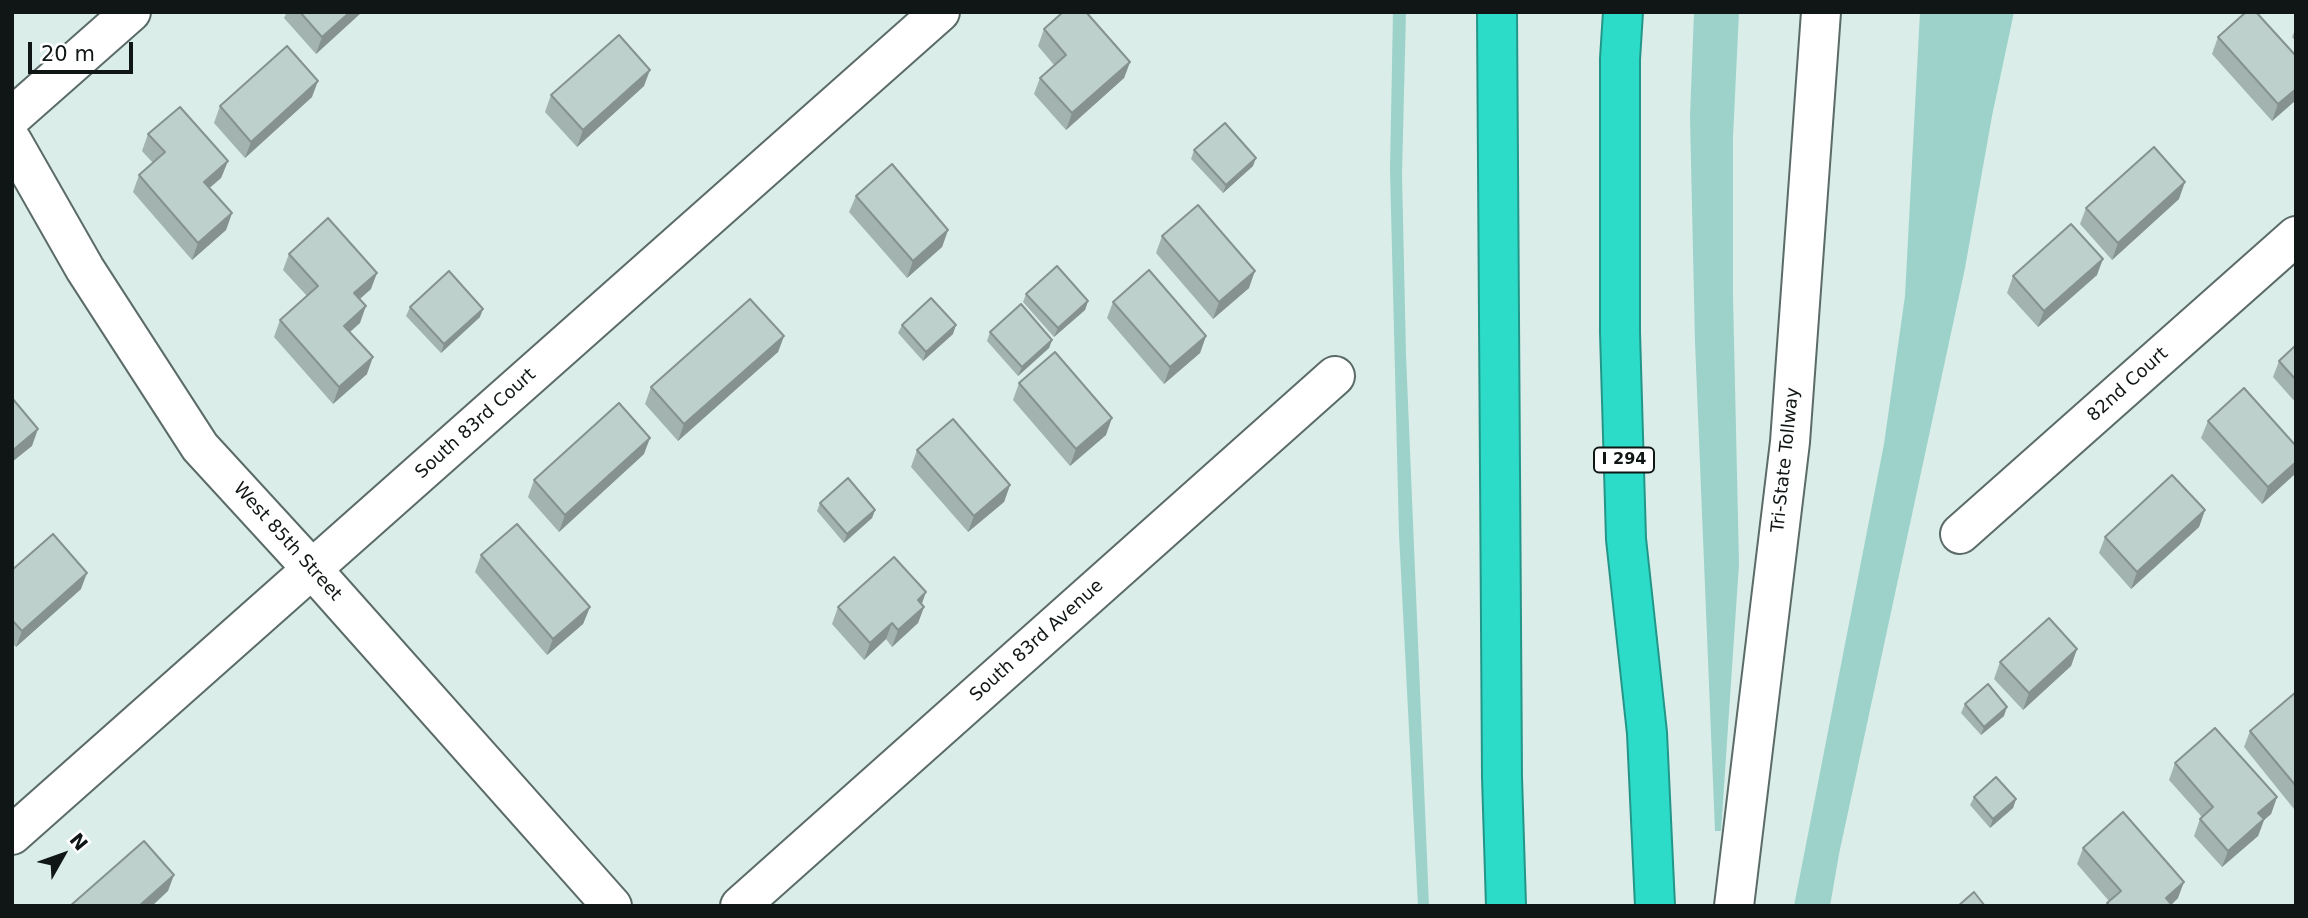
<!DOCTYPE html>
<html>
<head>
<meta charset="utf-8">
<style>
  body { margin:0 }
  #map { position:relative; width:2308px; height:918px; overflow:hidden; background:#daede9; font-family:"DejaVu Sans",sans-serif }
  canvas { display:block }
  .frame { position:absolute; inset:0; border:14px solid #0f1615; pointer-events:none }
  .north { position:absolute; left:28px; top:820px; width:70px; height:70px; -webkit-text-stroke:5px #fff; paint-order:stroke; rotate:50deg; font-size:19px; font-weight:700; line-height:28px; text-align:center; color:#0f1615 }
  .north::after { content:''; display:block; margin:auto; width:24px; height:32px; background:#0f1615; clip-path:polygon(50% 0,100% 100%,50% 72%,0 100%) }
  .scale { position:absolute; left:28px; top:42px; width:105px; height:32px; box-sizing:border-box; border:4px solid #0f1615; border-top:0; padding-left:9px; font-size:21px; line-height:24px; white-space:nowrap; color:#0f1615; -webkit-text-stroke:5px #fff; paint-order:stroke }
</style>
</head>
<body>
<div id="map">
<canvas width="2308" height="918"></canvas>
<div class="frame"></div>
<div class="north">N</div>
<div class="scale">20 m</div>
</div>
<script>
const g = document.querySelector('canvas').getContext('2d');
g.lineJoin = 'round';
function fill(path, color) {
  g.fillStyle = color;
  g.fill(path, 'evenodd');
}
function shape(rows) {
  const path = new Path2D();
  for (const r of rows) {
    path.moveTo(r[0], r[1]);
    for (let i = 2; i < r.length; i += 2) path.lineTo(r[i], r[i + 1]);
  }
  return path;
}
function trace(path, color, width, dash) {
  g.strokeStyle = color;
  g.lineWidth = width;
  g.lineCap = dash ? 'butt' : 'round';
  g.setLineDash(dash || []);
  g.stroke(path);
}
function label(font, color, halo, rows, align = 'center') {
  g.font = font + ' "DejaVu Sans",sans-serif';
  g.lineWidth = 6;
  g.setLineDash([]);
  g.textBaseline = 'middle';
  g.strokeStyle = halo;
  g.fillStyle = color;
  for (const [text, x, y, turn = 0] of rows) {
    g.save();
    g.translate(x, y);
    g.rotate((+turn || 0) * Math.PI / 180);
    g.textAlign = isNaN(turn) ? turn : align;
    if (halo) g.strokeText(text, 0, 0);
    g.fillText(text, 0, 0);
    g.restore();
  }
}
const green = shape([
  [1393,12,1406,12,1402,174,1406,355,1429,906,1418,906,1399,534,1390,169],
  [1694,12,1739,12,1733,137,1733,296,1739,564,1721,831,1715,831,1695,342,1690,117],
  [1920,12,2014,12,1992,116,1965,268,1839,854,1830,906,1794,906,1884,444,1905,296]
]);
const minor = shape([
  [12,117,131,12],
  [12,141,85,269,200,447,312,569,612,906],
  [1960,534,2296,236],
  [12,835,940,12],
  [740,906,1335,376],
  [1734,906,1790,442,1821,12]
]);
const highway = shape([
  [1497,12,1502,777,1506,906],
  [1623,12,1620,59,1620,332,1626,539,1647,733,1655,906]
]);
const wall = shape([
  [287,12,362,12,316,54,284,18],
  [2296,27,2296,42,2292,37],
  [1044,29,1130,62,1124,78,1066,130,1034,94,1040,78,1054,65,1038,46],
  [2218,37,2296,56,2296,100,2272,121,2212,54],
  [644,86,577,147,545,112,551,95],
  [312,97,245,158,214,123,220,106],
  [148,134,228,161,221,178,209,188,232,213,226,230,192,260,133,192,139,175,153,163,142,151],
  [1194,150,1253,166,1223,193,1191,159],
  [856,196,948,230,942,247,907,278,849,212],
  [2179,199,2112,260,2080,224,2086,208],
  [1162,236,1249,288,1213,319,1156,253],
  [289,254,371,289,360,299,360,323,350,332,367,374,333,404,274,337,280,320,307,296,283,270],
  [2097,275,2038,327,2007,293,2013,276],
  [1026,294,1088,301,1085,310,1054,337,1023,302],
  [1113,302,1206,336,1200,353,1164,384,1107,318],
  [410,307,480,317,441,353,406,316],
  [902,325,953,334,923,361,898,333],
  [990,332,1052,340,1049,348,1018,376,987,341],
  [784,336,778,352,678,441,645,404,651,387],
  [2296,345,2296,403,2273,377,2279,361],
  [1019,383,1106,435,1070,466,1013,400],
  [2208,421,2296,446,2296,473,2262,504,2201,438],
  [917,450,1010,485,1004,502,968,532,911,467],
  [644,454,559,532,528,497,534,480],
  [820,503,875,510,872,518,844,543,817,511],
  [2205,510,2199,527,2131,589,2099,553,2105,537],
  [481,555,590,607,583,624,547,655,475,572],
  [12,570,81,589,16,647,12,643],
  [921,604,924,607,918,623,892,647,886,639,864,660,832,624,838,607],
  [2077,649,2071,666,2023,710,1994,679,2000,662],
  [2296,692,2296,808,2294,809,2244,747,2250,731],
  [1965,704,2004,716,1981,735,1961,713],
  [2175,763,2277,797,2271,814,2264,820,2258,836,2222,867,2194,836,2200,819,2202,817,2169,780],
  [1974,797,2016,799,2013,808,1990,828,1970,805],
  [2083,848,2178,898,2170,906,2106,906,2109,901,2077,864]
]);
const shadedWall = shape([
  [350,12,362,12,316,54,322,37],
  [1130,62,1124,78,1066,130,1072,113],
  [650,70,644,86,577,147,583,130],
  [318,81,312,97,245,158,251,142],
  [2296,89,2296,100,2272,121,2278,104],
  [1256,158,1253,166,1223,193,1226,185],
  [228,161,221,178,198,198,204,182],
  [2185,182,2179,199,2112,260,2118,243],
  [232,213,226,230,192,260,198,243],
  [948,230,942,247,907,278,913,261],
  [2103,259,2097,275,2038,327,2044,311],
  [1255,271,1249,288,1213,319,1219,302],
  [377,273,371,289,348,309,354,293],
  [1088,301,1085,310,1054,337,1058,328],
  [366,306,360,323,338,342,344,326],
  [483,309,480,317,441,353,444,344],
  [956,325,953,334,923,361,926,352],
  [784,336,778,352,678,441,684,424],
  [1206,336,1200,353,1164,384,1170,367],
  [1052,340,1049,348,1018,376,1022,367],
  [373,357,367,374,333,404,339,387],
  [1112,418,1106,435,1070,466,1076,449],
  [38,429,32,446,12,462,12,451],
  [650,438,644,454,559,532,565,515],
  [2296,462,2296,473,2262,504,2268,487],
  [1010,485,1004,502,968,532,974,516],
  [875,510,872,518,844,543,847,534],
  [2205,510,2199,527,2131,589,2137,572],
  [87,573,81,589,16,647,22,631],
  [926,592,920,609,918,600],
  [590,607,583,624,547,655,553,639],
  [924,607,918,623,892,647,898,630],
  [892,623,886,639,864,660,870,643],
  [2077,649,2071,666,2023,710,2029,693],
  [2007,707,2004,716,1981,735,1984,727],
  [2277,797,2271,814,2264,820,2258,836,2222,867,2228,851,2258,813],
  [2016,799,2013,808,1990,828,1993,819],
  [174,875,168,891,152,906,139,906],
  [2184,882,2178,898,2170,906,2163,906,2166,898]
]);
const building = shape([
  [300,12,350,12,322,37,300,12],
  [1063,12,1086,12,1130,62,1072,113,1040,78,1066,55,1044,29,1063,12],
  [2246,12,2256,12,2296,56,2296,89,2278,104,2218,37,2246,12],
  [619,35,650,70,583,130,551,95,619,35],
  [287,46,318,81,251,142,220,106,287,46],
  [180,107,228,161,204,182,232,213,198,243,139,175,165,152,148,134,180,107],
  [1225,123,1256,158,1226,185,1194,150,1225,123],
  [2154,147,2185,182,2118,243,2086,208,2154,147],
  [892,164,948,230,913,261,856,196,892,164],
  [1198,205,1255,271,1219,302,1162,236,1198,205],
  [328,218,377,273,354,293,366,306,344,326,373,357,339,387,280,320,318,286,289,254,328,218],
  [2071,224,2103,259,2044,311,2013,276,2071,224],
  [1057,266,1088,301,1058,328,1026,294,1057,266],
  [1149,270,1206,336,1170,367,1113,302,1149,270],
  [449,271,483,309,444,344,410,307,449,271],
  [931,298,956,325,926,352,902,325,931,298],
  [750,299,784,336,684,424,651,387,750,299],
  [1021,304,1052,340,1022,367,990,332,1021,304],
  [2296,345,2296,380,2279,361,2296,345],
  [1055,352,1112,418,1076,449,1019,383,1055,352],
  [2244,388,2296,446,2296,462,2268,487,2208,421,2244,388],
  [12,398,38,429,12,451,12,398],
  [619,403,650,438,565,515,534,480,619,403],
  [953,419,1010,485,974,516,917,450,953,419],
  [2172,475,2205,510,2137,572,2105,537,2172,475],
  [848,478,875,510,847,534,820,503,848,478],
  [517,524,590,607,553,639,481,555,517,524],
  [53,534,87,573,22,631,12,620,12,570,53,534],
  [894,557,926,592,918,600,924,607,898,630,892,623,870,643,838,607,894,557],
  [2049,618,2077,649,2029,693,2000,662,2049,618],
  [1988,684,2007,707,1984,727,1965,704,1988,684],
  [2296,692,2296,786,2250,731,2296,692],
  [2215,728,2277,797,2258,813,2264,819,2228,851,2200,819,2213,807,2175,763,2215,728],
  [1996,777,2016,799,1993,819,1974,797,1996,777],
  [2123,812,2184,882,2166,898,2171,904,2169,906,2110,906,2107,903,2121,891,2083,848,2123,812],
  [144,841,174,875,139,906,70,906,144,841],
  [1974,892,1985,906,1958,906,1974,892]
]);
const shields = [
  [1624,460,60]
];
const shieldNames = [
  ["I 294",1624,460]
];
const streetNames = [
  ["82nd Court",2128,385,-42],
  ["South 83rd Court",476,424,-42],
  ["Tri-State Tollway",1786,460,-84],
  ["West 85th Street",287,542,48],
  ["South 83rd Avenue",1037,641,-42]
];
fill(green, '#9cd2c9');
trace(minor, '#5b6b68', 42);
trace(highway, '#229789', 42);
trace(minor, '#fff', 38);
trace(highway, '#2cdcc8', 38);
fill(wall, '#a3b3af');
fill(shadedWall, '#85928f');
fill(building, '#bed0cc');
trace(building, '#85928f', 2);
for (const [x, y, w] of shields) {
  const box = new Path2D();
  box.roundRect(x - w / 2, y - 12.5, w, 25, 5);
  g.fillStyle = '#fff';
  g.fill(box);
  trace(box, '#0f1615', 2);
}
label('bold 16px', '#0f1615', null, shieldNames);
label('18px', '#0f1615', '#fff', streetNames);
</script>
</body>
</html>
